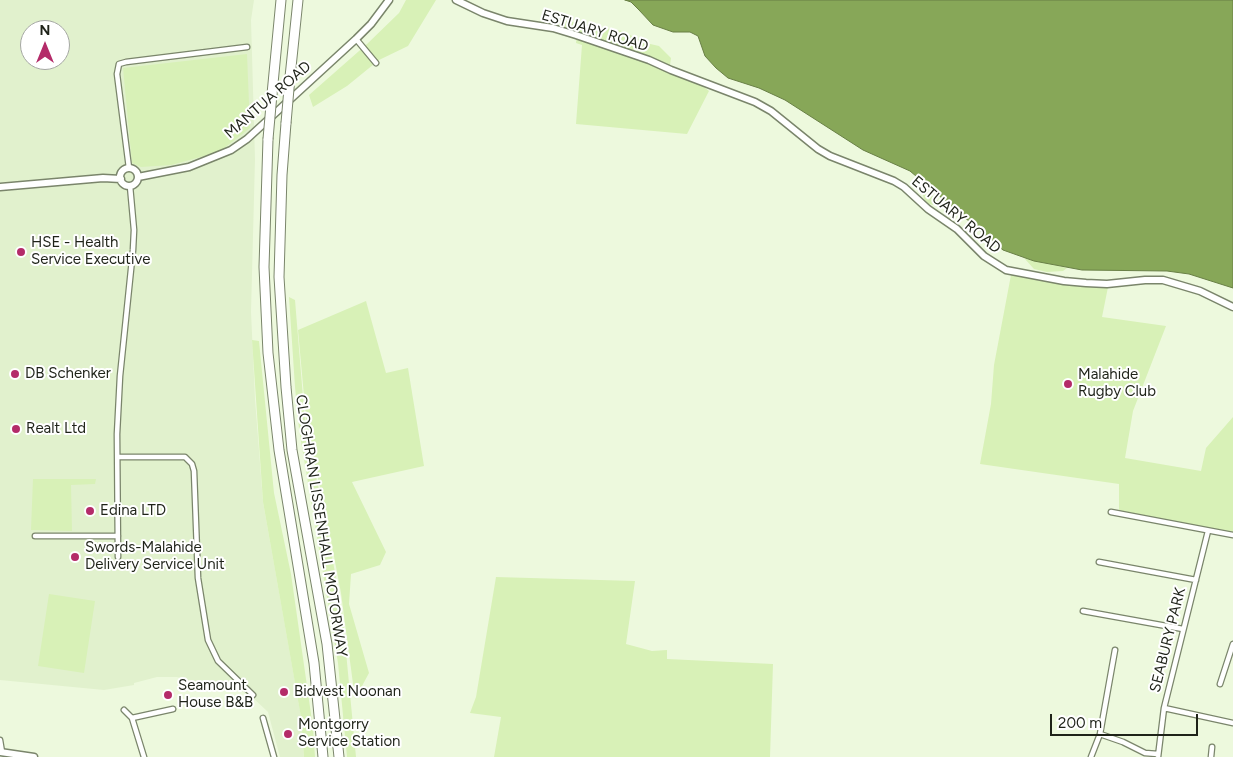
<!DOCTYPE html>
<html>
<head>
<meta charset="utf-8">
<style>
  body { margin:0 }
  #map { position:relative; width:1233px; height:757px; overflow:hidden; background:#edf9dd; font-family:Figtree,sans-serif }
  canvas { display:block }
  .north { position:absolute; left:20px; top:20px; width:50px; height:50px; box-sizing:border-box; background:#fff; border:1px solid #a5a7a3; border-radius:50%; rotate:0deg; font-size:14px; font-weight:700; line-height:20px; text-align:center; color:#1f2319 }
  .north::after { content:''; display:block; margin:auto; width:18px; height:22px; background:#b42b69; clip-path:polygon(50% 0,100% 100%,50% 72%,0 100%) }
  .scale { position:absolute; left:1050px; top:714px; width:148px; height:22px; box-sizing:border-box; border:2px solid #1f2319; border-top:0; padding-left:6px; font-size:15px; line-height:18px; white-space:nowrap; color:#1f2319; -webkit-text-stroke:4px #fff; paint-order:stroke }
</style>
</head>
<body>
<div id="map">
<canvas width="1233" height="757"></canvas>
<div class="north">N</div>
<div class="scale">200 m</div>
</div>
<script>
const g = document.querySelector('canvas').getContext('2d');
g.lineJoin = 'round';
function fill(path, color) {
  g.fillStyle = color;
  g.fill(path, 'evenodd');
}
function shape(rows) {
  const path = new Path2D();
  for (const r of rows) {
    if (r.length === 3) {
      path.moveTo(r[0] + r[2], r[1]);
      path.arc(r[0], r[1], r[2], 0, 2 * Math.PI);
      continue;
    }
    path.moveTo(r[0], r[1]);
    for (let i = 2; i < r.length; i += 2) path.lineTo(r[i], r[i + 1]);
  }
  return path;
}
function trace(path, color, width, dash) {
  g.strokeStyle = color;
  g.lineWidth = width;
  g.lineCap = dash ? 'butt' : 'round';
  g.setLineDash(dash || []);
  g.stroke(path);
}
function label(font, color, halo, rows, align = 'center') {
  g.font = font + ' Figtree,sans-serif';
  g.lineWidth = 4;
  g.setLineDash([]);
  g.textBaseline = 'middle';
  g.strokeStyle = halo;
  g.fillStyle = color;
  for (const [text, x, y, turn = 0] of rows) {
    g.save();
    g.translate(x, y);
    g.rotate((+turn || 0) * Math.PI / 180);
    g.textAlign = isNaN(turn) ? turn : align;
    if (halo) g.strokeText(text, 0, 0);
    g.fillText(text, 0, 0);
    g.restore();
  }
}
const built = shape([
  [0,0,254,0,251,20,255,159,251,312,255,399,263,502,301,716,304,757,280,757,268,712,251,696,235,688,190,681,177,677,157,677,134,683,134,685,104,690,0,680],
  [30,30,60,30,60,60,30,60]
]);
const green = shape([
  [406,0,436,0,408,46,379,60,347,86,313,107,309,95,367,44,399,13],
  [562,20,622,31,646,43,659,46,671,58,669,72,700,84,709,91,687,134,576,124,582,45,576,43,577,33,560,26],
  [247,54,250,128,219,152,171,165,141,167,132,163,123,68],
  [922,187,942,204,940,206,928,204,924,199,921,188],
  [1024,258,1052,264,1067,268,1063,271,1047,272,1034,269],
  [1011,275,1072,285,1108,287,1102,317,1166,326,1133,411,1125,458,1201,471,1206,448,1233,417,1233,534,1119,512,1119,484,980,464,991,404,994,365],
  [289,297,295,300,306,434,321,498,342,610,356,757,347,757,338,663,299,429,295,387],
  [366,301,386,373,408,368,424,466,352,482,386,552,380,565,351,574,349,604,369,673,355,699,341,593,325,509,307,429,298,330],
  [252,340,259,341,274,493,291,574,313,728,315,757,304,757,301,717,263,502],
  [33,479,96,479,95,484,71,485,72,531,31,530],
  [496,577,635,581,626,644,652,651,667,650,667,659,773,664,770,757,494,757,501,717,470,713,476,697],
  [49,594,95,601,84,673,38,666]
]);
const water = shape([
  [625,0,1233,0,1233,288,1189,274,1167,271,1082,270,1034,261,1003,250,910,171,863,150,785,100,759,88,728,78,716,68,705,56,698,36,690,32,673,32,653,25,639,10,631,2,625,0]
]);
const street = shape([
  [356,39,376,63],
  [129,168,117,74,119,64,126,62,247,47],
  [118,457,185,457,192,464,194,471,198,578,208,640,218,661,253,695],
  [1111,512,1233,535],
  [35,536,118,536],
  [118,557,117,434,120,376,133,250,134,230,130,186],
  [1099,562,1196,580],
  [1083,611,1183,629],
  [1220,684,1233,644],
  [1164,708,1233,723],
  [124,710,132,718],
  [263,718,274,757],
  [1100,734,1123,742,1145,753,1158,754],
  [0,740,2,752],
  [144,757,132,718,173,709],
  [1091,757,1100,734,1115,650],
  [1158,757,1164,708,1208,531],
  [1211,757,1212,747]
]);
const secondary = shape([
  [456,0,483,13,507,21,553,28,576,35,649,60,671,70,755,102,771,111,818,149,830,156,894,181,904,187,928,209,957,229,984,256,1006,270,1064,281,1086,283,1107,284,1145,280,1163,280,1200,291,1233,307],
  [129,177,9],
  [138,177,189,167,231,150,247,139,356,39,371,24,389,0],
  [0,187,103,178,121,179],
  [0,752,34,757]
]);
const highway = shape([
  [290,77,298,0],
  [272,94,281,0],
  [286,123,282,175,279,277,286,387,292,450,327,644,339,757],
  [268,139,264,267,268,353,279,450,314,663,323,757]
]);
const highwayBridge = shape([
  [286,123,290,77],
  [268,139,272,94]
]);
const markers = [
  [21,252,5,"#b42b69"],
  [15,374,5,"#b42b69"],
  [1068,384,5,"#b42b69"],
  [16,429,5,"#b42b69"],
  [90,511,5,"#b42b69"],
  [75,557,5,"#b42b69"],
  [284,692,5,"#b42b69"],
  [168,695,5,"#b42b69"],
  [288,734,5,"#b42b69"]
];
const streetNames = [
  ["ESTUARY ROAD",595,31,17],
  ["MANTUA ROAD",268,100,-41],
  ["ESTUARY ROAD",956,215,40],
  ["CLOGHRAN LISSENHALL MOTORWAY",321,526,81],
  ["SEABURY PARK",1168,640,-76]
];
const poiNames = [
  ["HSE - Health",31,243],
  ["Service Executive",31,260],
  ["DB Schenker",25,374],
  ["Malahide",1078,375],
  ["Rugby Club",1078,392],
  ["Realt Ltd",26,429],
  ["Edina LTD",100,511],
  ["Swords-Malahide",85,548],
  ["Delivery Service Unit",85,565],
  ["Seamount",178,686],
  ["House B&B",178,703],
  ["Bidvest Noonan",294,692],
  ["Montgorry",298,725],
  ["Service Station",298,742]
];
fill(built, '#e1f1cd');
fill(green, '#d8f1b7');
fill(water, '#87a758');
trace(water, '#687f45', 1);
trace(street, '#7a856b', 7);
trace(secondary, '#7a856b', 9);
trace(highway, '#7a856b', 11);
trace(street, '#fff', 4.5);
trace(secondary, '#fff', 6);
trace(highway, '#fff', 9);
trace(highwayBridge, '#7a856b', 11, []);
trace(highwayBridge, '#fff', 9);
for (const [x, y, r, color] of markers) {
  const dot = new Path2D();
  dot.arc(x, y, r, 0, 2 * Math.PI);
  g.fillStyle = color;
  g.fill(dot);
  trace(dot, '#fff', 2);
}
label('15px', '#1f2319', '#fff', streetNames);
label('15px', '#1f2319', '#fff', poiNames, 'left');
</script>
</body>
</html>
